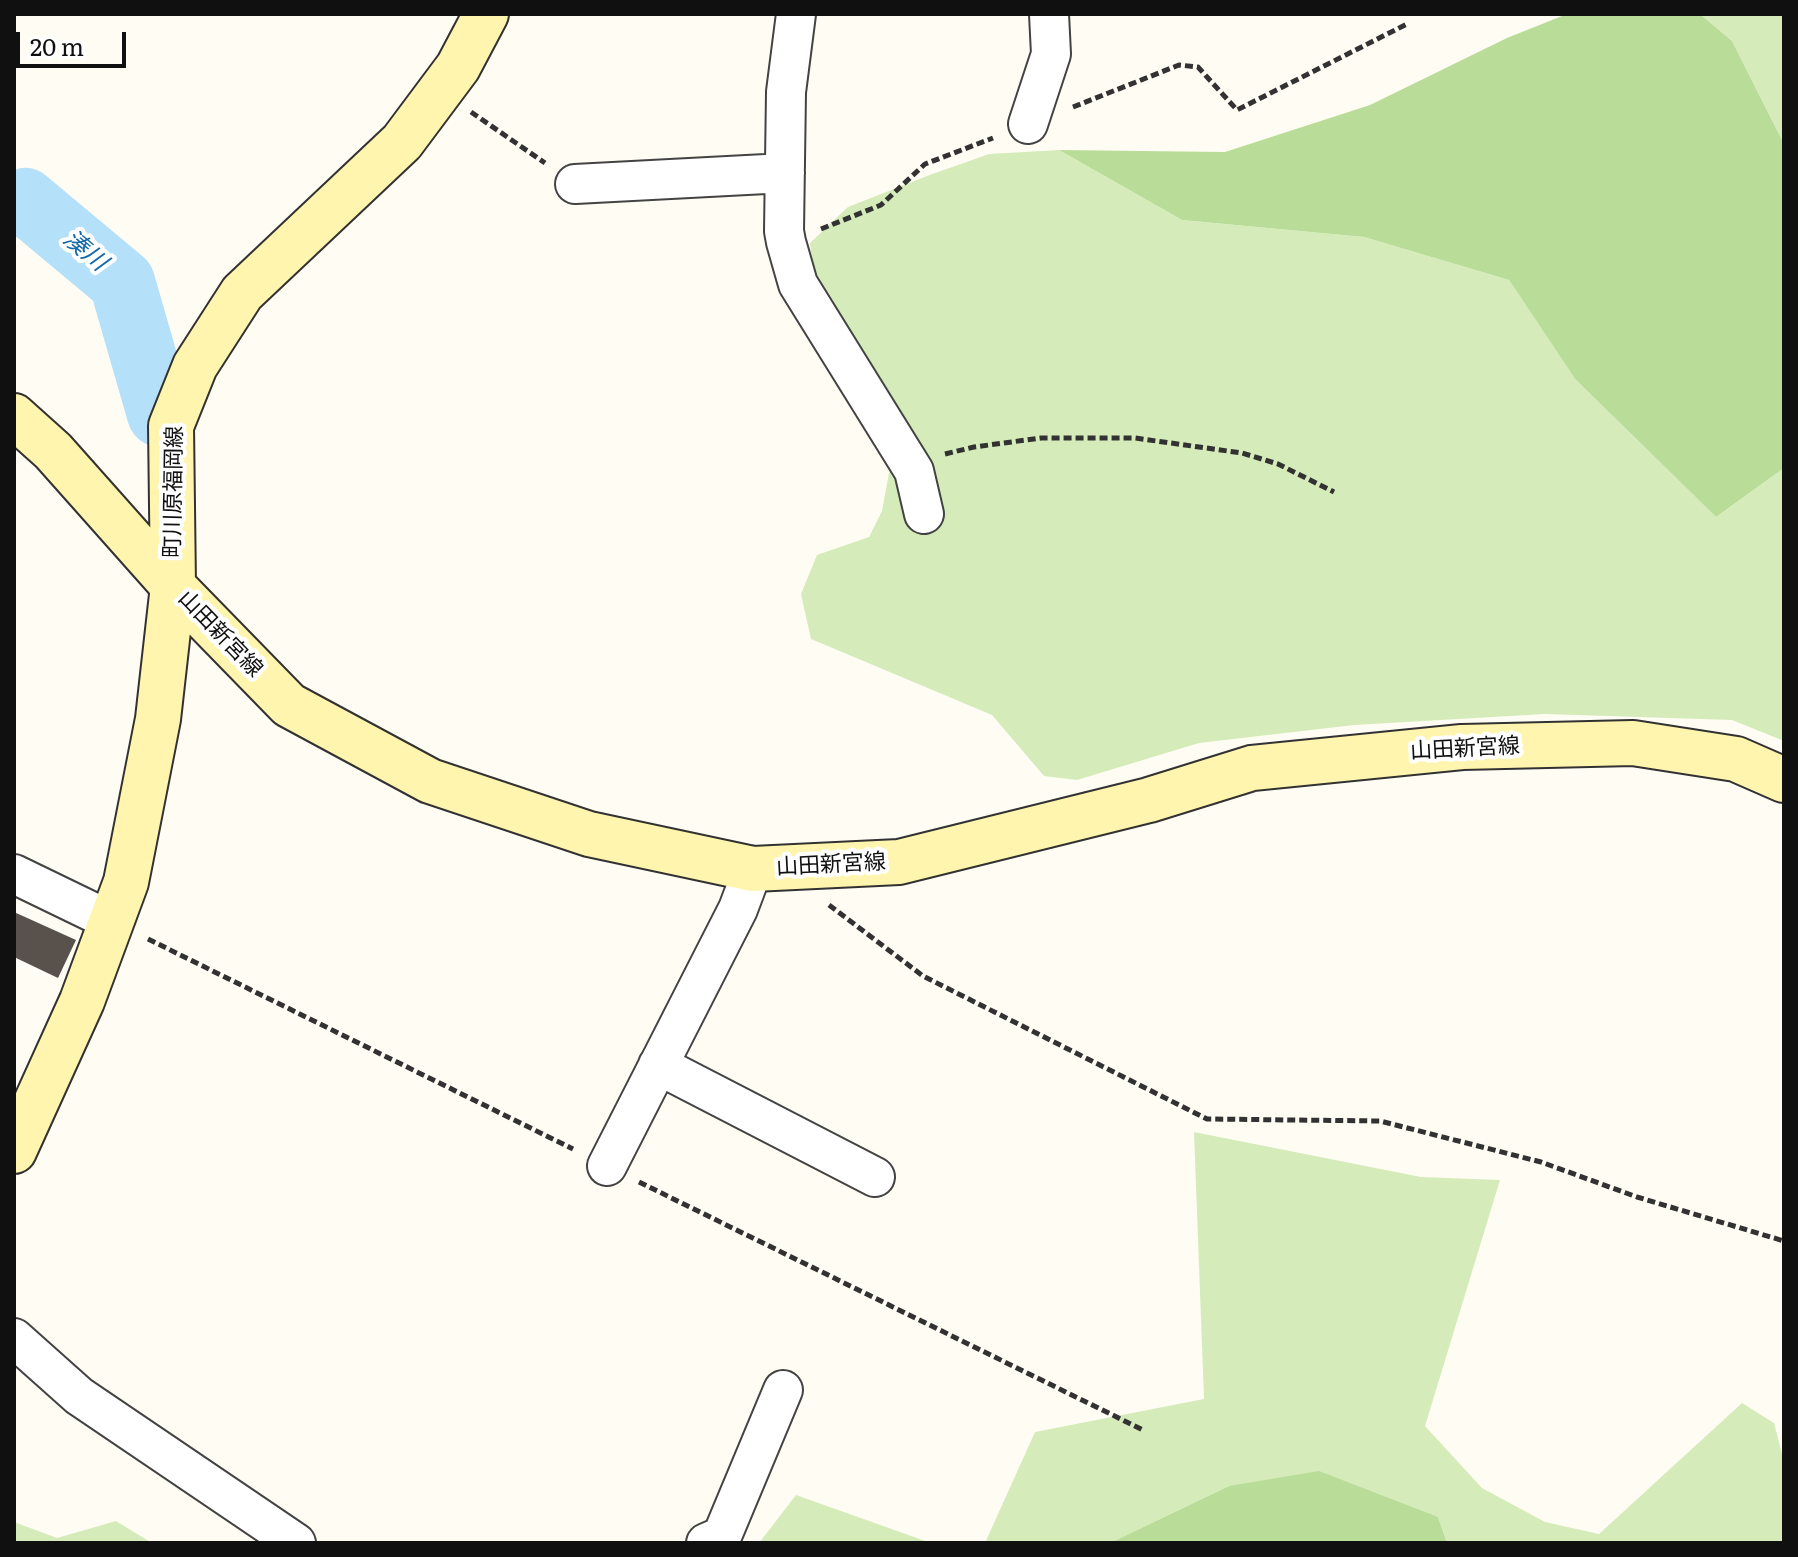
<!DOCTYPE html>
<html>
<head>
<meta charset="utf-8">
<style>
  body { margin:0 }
  #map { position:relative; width:1798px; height:1557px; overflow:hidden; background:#fffcf3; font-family:Literata,serif }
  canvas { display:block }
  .frame { position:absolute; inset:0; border:16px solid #101010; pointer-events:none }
  .scale { position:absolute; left:16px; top:32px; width:110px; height:36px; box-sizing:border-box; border:4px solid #101010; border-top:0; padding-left:10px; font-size:24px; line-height:28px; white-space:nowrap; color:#101010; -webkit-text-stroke:6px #fff; paint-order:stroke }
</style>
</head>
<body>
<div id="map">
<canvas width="1798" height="1557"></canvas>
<div class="frame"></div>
<div class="scale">20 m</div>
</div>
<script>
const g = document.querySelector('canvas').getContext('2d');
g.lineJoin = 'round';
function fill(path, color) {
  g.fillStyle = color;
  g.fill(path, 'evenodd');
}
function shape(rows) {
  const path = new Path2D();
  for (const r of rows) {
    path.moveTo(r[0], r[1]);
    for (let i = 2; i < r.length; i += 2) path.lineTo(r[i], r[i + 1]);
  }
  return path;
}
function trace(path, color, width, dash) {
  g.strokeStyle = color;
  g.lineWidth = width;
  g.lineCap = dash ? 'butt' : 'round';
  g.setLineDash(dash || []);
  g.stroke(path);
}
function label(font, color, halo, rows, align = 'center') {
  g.font = font + ' Literata,"Noto Sans JP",serif';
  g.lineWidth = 8;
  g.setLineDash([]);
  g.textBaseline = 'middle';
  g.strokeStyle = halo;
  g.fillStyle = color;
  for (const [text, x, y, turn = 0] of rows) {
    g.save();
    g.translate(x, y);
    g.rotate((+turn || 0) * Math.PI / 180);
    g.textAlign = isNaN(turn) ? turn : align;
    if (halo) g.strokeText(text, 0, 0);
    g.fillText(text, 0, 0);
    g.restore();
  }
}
const green = shape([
  [1700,14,1784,14,1784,144,1732,41],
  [1059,150,1182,220,1364,237,1509,280,1575,379,1716,517,1784,468,1784,741,1732,720,1545,714,1354,725,1199,743,1077,780,1044,776,992,715,811,639,801,594,817,555,869,537,882,511,889,473,903,454,815,287,810,243,848,207,927,176,989,154],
  [1194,1132,1421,1177,1500,1180,1425,1426,1482,1488,1545,1522,1599,1534,1742,1403,1774,1423,1784,1462,1784,1543,1447,1543,1438,1517,1229,1486,1110,1543,985,1543,1035,1432,1204,1399],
  [796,1495,931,1543,759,1543],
  [116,1521,152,1543,14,1543,14,1522,57,1538]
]);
const forest = shape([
  [1567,14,1700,14,1732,41,1784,144,1784,468,1716,517,1575,379,1509,280,1364,237,1182,220,1059,150,1225,152,1370,105,1507,38],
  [1319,1471,1438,1517,1447,1543,1110,1543,1229,1486]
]);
const river = shape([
  [14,204,25,201,122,282,160,414]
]);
const building = shape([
  [14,912,76,940,58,978,14,957]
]);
const path = shape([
  [1073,107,1179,65,1198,67,1237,110,1407,24],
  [471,112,545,163],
  [821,229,881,205,925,164,993,138],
  [945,454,974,447,1041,438,1135,438,1242,453,1278,464,1334,492],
  [829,905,923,976,1207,1119,1380,1121,1541,1162,1637,1197,1784,1241],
  [148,939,573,1149],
  [639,1182,1143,1430]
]);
const street = shape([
  [796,14,786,92,784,231,786,242,798,284,914,471,924,514],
  [1028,124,1051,54,1049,14],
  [575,184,785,173],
  [14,874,111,921],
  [658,1065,875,1177],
  [607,1166,738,909,753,869],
  [14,1338,79,1396,296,1543],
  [706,1543,722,1536,783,1390]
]);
const secondary = shape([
  [14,416,53,451,173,586,289,705,430,781,589,834,753,869,899,862,1149,800,1252,768,1462,747,1633,743,1736,759,1784,780],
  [14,1151,82,1001,126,882,158,719,173,586,171,426,195,366,242,293,402,142,458,67,486,14]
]);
const streetNames = [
  ["町川原福岡線",174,492,-89],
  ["山田新宮線",220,634,46],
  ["山田新宮線",1465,749,-3],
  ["山田新宮線",831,865,-3]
];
const waterNames = [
  ["湊川",85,251,40]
];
fill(green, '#d5ecba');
fill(forest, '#b9dd99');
trace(river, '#b5e0f9', 66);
fill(building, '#59514c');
trace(street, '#434343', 42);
trace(secondary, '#323232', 48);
trace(path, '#323232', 5, [8, 4]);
trace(street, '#fff', 38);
trace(secondary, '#fff5ae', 44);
label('22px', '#101010', '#fff', streetNames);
label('italic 24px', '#1369a8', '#fff', waterNames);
</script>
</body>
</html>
